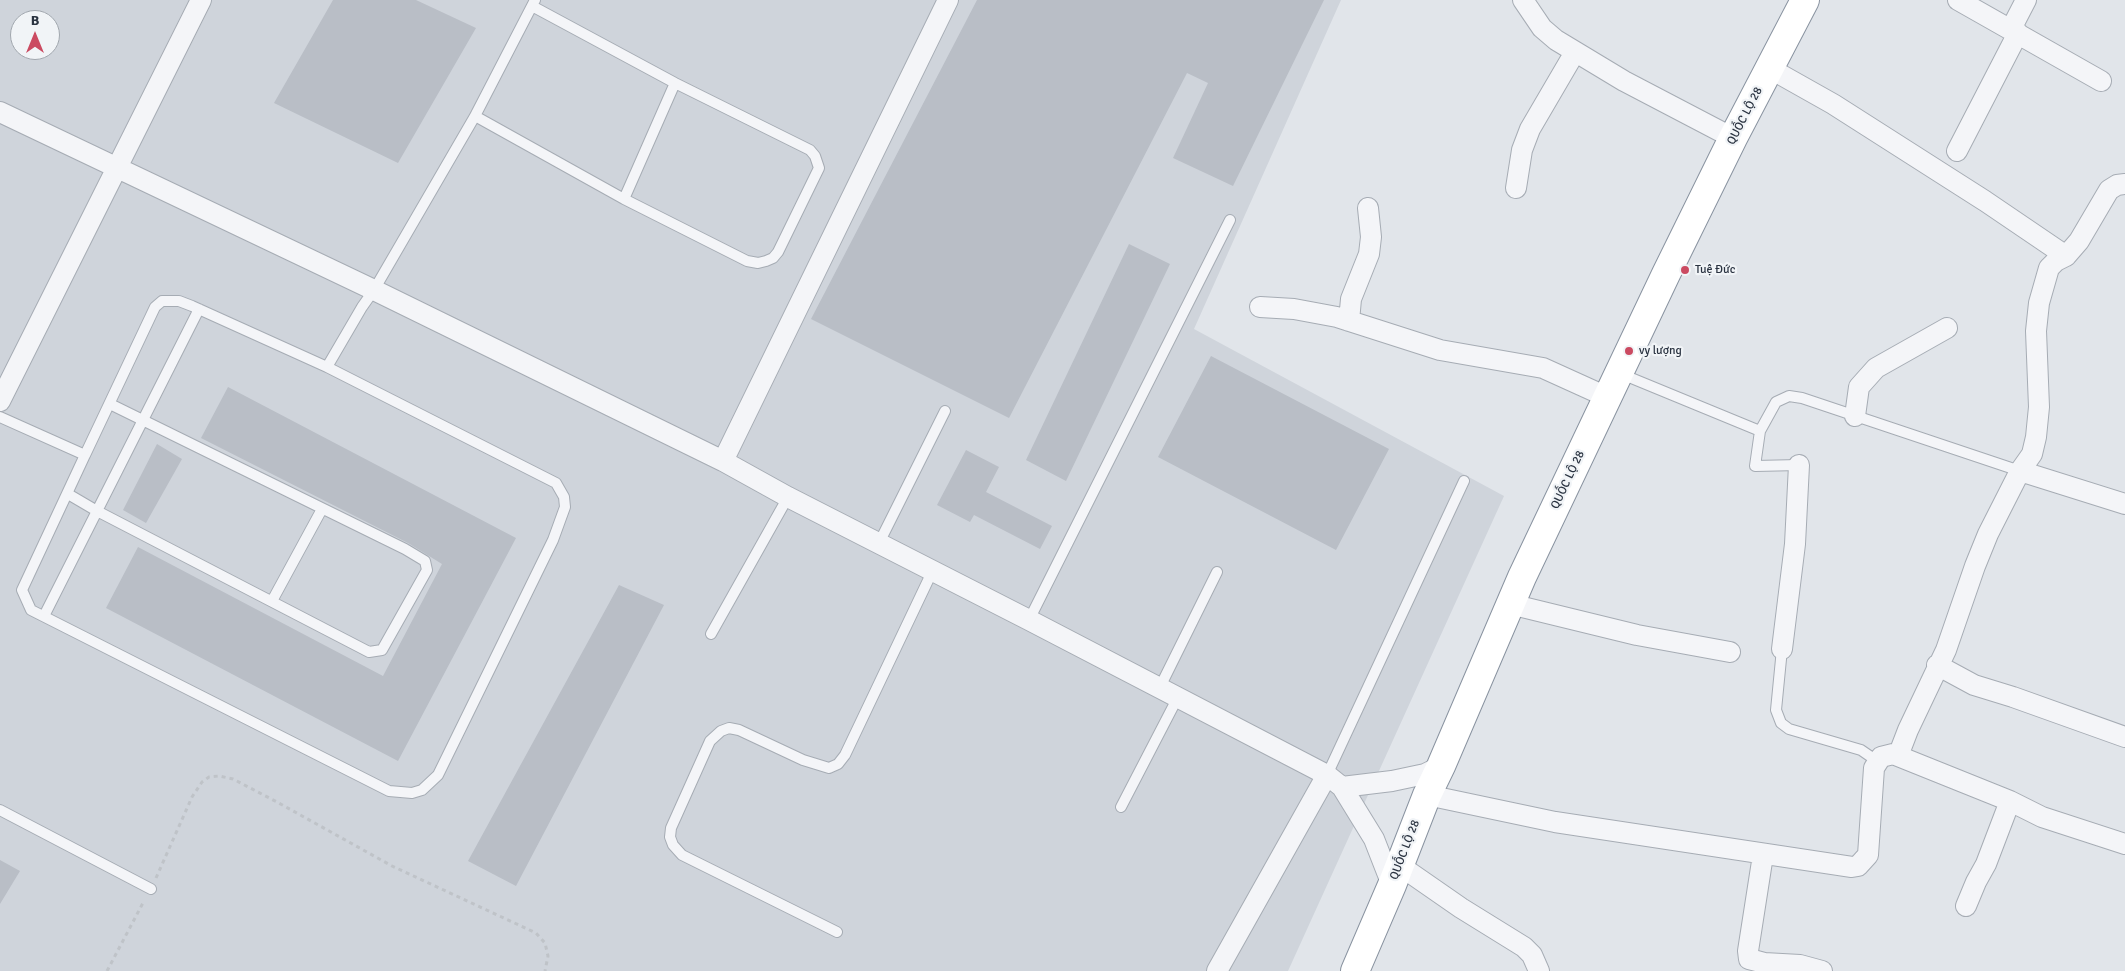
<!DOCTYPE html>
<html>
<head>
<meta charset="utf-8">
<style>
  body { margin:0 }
  #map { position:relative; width:2125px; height:971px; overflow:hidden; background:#e1e5ea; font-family:Signika,sans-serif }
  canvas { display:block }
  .north { position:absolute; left:10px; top:10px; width:50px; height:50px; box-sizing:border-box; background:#f1f4f7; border:1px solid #a1a7ae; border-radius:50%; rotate:0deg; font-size:14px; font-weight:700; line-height:20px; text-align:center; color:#2a3341 }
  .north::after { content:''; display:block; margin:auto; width:18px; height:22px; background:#cb4a61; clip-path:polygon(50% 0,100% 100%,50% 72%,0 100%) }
</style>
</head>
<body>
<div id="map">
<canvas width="2125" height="971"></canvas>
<div class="north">B</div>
</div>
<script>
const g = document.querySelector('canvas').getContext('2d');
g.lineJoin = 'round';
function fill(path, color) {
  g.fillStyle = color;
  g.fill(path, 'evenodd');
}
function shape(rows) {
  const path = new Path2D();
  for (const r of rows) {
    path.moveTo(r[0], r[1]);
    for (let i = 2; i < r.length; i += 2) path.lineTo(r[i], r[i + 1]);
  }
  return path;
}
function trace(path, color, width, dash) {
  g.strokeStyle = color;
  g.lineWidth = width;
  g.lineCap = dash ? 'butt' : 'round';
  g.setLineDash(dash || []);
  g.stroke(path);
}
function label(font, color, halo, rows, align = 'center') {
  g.font = font + ' Signika,sans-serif';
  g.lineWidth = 4.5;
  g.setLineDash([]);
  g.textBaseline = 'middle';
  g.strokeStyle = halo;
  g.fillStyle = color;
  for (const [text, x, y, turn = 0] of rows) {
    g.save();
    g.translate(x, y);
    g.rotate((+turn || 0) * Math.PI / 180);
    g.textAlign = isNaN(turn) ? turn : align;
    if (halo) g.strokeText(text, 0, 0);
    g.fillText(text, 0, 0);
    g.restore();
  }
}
const built = shape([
  [0,0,1341,0,1194,329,1504,496,1288,971,0,971],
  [20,20,50,20,50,50,20,50]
]);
const building = shape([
  [333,0,416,0,476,28,398,163,274,103],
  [977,0,1324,0,1233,186,1173,158,1208,83,1187,73,1009,418,811,319],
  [1129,244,1170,264,1066,481,1026,460],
  [1211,356,1389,449,1336,550,1158,457],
  [228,387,516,538,398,761,106,608,138,547,383,676,442,564,408,543,201,438],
  [157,444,182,459,146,523,123,510],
  [966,450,999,467,986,492,1052,526,1040,549,974,515,970,522,937,505],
  [619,585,664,605,516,886,468,861],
  [0,860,20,871,0,904]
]);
const path = shape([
  [156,878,192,797,202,782,209,777,219,776,233,779,277,802,392,866,536,933,545,943,548,956,545,971],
  [107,971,144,901]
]);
const lane = shape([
  [475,116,624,199,747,261,758,263,766,261,773,258,778,252,819,168,815,156,810,150,675,83,532,6],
  [624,199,675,83],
  [1619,373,1760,431],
  [0,417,85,455,155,307,162,301,179,301,192,306,327,367,362,307,374,290,475,116,535,0],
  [85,455,22,590,31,610,389,791,412,793,422,790,438,775,553,540,565,507,564,497,556,483,327,367],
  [1799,465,1755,466,1760,431,1776,402,1789,396,1802,398,2020,471],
  [68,494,97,511,369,652,382,650,427,570,425,561,405,549,110,404],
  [879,543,945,411],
  [272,601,322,509],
  [44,616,199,309],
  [1029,620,1230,220],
  [711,634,788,497],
  [1782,649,1776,710,1781,723,1789,729,1861,750,1877,761],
  [1160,687,1217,572],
  [1327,775,1464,481],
  [1121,807,1178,697],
  [0,810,151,889],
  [837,932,682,855,673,845,670,837,671,828,710,741,721,731,729,728,739,730,803,760,829,768,838,764,845,755,932,572]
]);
const street = shape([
  [1523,0,1542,28,1556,40,1624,81,1733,138],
  [1958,0,2101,81],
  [2011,29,2026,0],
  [1769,68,1833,104,1985,201,2066,256,2079,241,2109,190,2117,185,2125,184],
  [0,112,374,290,723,461,788,497,1029,620,1327,775,1342,787,1374,839,1392,885],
  [1957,151,2018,33],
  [1516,188,1522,150,1530,129,1575,52],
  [1260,307,1294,309,1337,317,1440,350,1543,368,1607,397],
  [1349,321,1351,299,1369,254,1371,237,1368,208],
  [0,401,201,0],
  [1855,416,1859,387,1876,368,1947,328],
  [723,461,948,0],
  [2020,471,2125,504],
  [1510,604,1637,635,1730,652],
  [1782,649,1795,544,1799,465],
  [1937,665,1974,685,2013,697,2125,737],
  [1898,756,1908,730,1946,650,1975,566,1988,534,2020,471,2032,454,2036,437,2039,407,2036,331,2039,303,2049,268,2056,261,2066,256],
  [1342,787,1392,781,1425,774,1441,766],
  [1427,795,1555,822,1852,867,1858,866,1868,855,1874,768,1881,757,1893,754,2010,801,2042,817,2125,844],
  [1763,855,1748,951,1749,959,1764,963,1800,965,1822,971],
  [1399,865,1461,908,1524,947,1532,955,1539,971],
  [1966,906,1976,882,1986,864,2010,801],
  [1217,971,1327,775]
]);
const highway = shape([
  [1355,971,1392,885,1427,795,1441,766,1522,577,1666,274,1733,138,1805,0]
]);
const markers = [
  [1685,270,5,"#cb4a61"],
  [1629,351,5,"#cb4a61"]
];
const streetNames = [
  ["QUỐC LỘ 28",1745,116,-63],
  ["QUỐC LỘ 28",1568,480,-65],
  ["QUỐC LỘ 28",1405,850,-69]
];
const poiNames = [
  ["Tuệ Đức",1695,270],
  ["vy lượng",1639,351]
];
fill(built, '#cfd4db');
fill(building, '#b9bec6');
trace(lane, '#a6acb4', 12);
trace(street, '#a6acb4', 22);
trace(highway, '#8993a0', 30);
trace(path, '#bfc3c8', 3, [4, 4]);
trace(lane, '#f4f5f8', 10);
trace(street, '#f4f5f8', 20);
trace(highway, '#fff', 28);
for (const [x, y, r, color] of markers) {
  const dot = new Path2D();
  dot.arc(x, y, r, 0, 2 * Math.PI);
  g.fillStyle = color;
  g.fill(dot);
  trace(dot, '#f1f4f7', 2);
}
label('12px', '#2a3341', '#f1f4f7', streetNames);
label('12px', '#2a3341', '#f1f4f7', poiNames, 'left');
</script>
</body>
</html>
